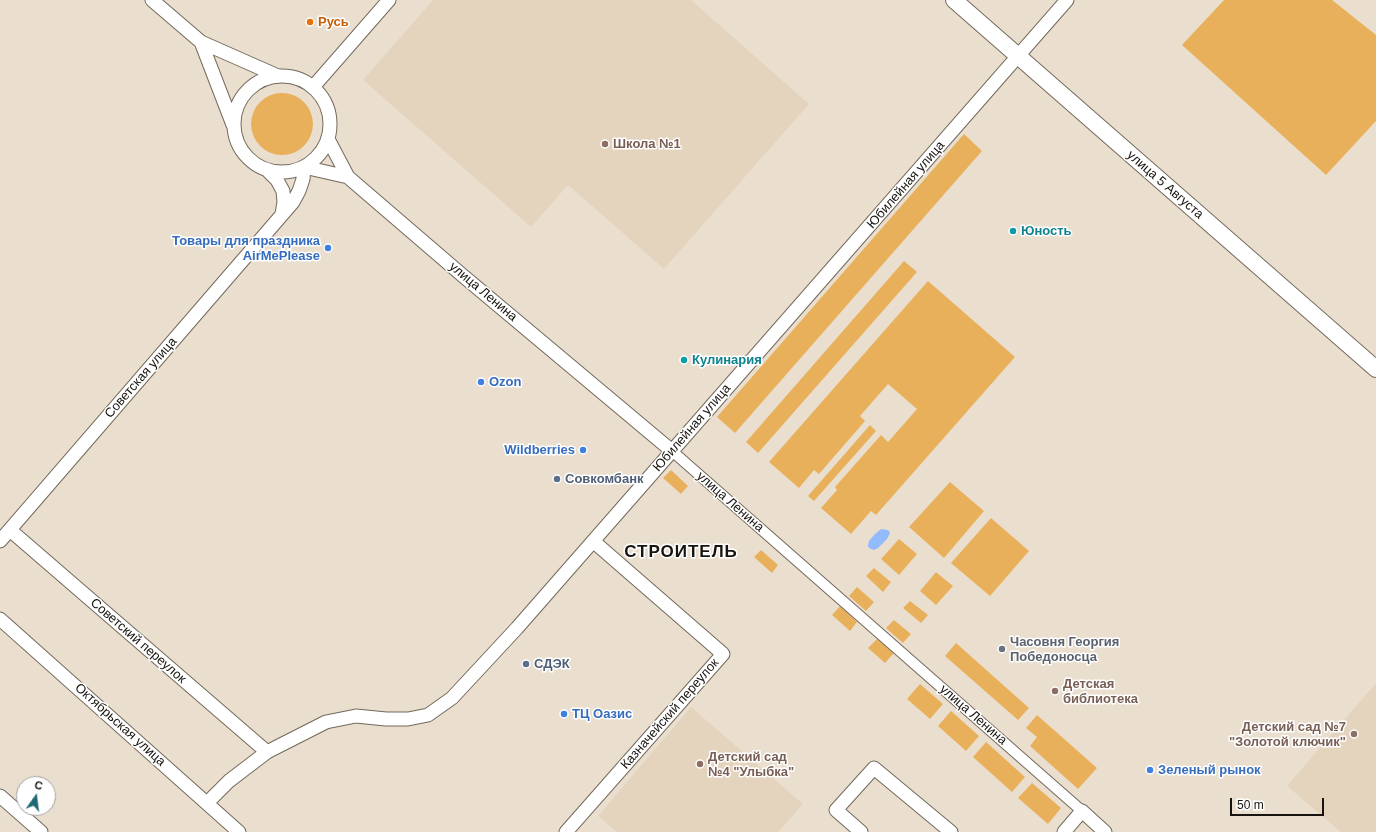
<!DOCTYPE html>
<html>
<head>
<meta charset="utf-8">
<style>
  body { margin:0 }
  #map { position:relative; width:1376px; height:832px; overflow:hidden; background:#eadfcf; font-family:Arial,sans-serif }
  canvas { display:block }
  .north { position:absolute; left:16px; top:776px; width:40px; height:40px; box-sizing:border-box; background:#fff; border:1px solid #a2a19f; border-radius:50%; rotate:14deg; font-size:11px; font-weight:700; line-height:16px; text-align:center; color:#17130e }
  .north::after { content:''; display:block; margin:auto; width:14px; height:18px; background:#216a75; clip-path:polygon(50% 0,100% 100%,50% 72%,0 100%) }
  .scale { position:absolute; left:1230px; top:798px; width:94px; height:18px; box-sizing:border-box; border:2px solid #17130e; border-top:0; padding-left:5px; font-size:12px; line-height:14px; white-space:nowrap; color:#17130e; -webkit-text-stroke:3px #fff; paint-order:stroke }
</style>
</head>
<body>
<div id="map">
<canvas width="1376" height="832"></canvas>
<div class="north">С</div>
<div class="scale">50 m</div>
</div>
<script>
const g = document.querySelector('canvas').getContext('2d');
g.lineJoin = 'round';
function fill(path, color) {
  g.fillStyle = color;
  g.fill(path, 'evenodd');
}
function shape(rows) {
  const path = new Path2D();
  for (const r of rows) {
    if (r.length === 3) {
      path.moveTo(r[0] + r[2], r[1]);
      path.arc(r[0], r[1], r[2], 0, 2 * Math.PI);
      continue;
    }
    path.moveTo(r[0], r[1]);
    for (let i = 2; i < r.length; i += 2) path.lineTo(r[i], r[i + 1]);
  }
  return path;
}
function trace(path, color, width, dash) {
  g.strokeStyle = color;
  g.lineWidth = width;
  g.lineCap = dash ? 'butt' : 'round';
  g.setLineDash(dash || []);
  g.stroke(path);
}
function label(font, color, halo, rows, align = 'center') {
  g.font = font + ' Arial,sans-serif';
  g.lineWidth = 3;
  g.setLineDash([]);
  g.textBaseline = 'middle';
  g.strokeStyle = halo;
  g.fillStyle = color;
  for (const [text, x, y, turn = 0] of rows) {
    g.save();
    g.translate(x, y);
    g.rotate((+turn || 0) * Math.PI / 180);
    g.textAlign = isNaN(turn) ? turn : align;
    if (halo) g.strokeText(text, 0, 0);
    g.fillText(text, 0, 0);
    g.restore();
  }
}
const built = shape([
  [433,0,691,0,809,104,664,269,568,185,531,227,363,80],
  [1376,683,1376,832,1341,832,1287,786],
  [691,707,803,804,778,832,617,832,598,816]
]);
const green = shape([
  [1224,0,1332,0,1376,35,1376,121,1326,175,1182,45],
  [282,124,31],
  [964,134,982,151,735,433,717,417],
  [904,261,917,272,758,453,746,442],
  [928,281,1015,357,876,515,871,511,851,534,821,508,837,490,835,487,881,435,888,442,917,409,888,384,860,416,865,421,819,474,814,470,799,488,769,462],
  [870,425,876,431,814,501,808,496],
  [671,470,688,486,681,494,663,478],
  [950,482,984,511,944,558,909,527],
  [991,518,1029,551,990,596,951,563],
  [899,539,917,554,899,575,881,559],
  [761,550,778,565,772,573,754,557],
  [874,568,891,582,883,592,866,576],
  [936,572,953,586,936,605,920,591],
  [857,587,874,602,866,611,849,596],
  [910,601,928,615,921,623,903,608],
  [840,606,857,622,850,631,832,615],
  [894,620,911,634,903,643,886,628],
  [877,639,894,653,885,663,868,648],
  [956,643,1029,708,1018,720,945,656],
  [920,684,943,704,930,719,907,699],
  [951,711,979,736,966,751,938,726],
  [1037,715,1097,768,1078,789,1030,746,1037,737,1026,728],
  [986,742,1025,777,1012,792,973,757],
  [1032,783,1061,808,1048,824,1018,798]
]);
const water = shape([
  [881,529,888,530,890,533,887,539,878,548,874,550,869,548,868,546,869,541,874,535]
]);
const pedestrian = shape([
  [672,451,1082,811]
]);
const minor = shape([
  [152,0,201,42,278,76],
  [201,42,233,125],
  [282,124,48],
  [313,87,389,0],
  [328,139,348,177,462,275,672,451],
  [267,170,277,180,283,191,284,202,282,214],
  [10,530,267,752],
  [0,541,293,202,299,191,303,179,304,167,348,177],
  [0,619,239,832],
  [0,796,41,832],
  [207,803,229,781,267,752,326,722,356,716,386,719,408,719,428,715,452,698,517,628,1067,0],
  [566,832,723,654,593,541],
  [861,832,836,810,874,768,951,832],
  [1064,832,1082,811,1105,832]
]);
const tertiary = shape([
  [954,0,1376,369]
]);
const markers = [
  [310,22,4,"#e8710a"],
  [605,144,4,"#8d6e63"],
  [1013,231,4,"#0f9aa8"],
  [328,248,4,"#3f7fe0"],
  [684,360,4,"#0f9aa8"],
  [481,382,4,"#3f7fe0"],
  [583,450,4,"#3f7fe0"],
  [557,479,4,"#5c6f8a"],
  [1002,649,4,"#6b7280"],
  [526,664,4,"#5c6f8a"],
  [1055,691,4,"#8d6e63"],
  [564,714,4,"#3f7fe0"],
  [1354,734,4,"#8d6e63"],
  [700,764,4,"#8d6e63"],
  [1150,770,4,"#3f7fe0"]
];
const foodNames = [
  ["Русь",318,22]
];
const educationNames = [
  ["Школа №1",613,144],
  ["Детская",1063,684],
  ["библиотека",1063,699],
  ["Детский сад №7",1346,727,"right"],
  ["\"Золотой ключик\"",1346,742,"right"],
  ["Детский сад",708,757],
  ["№4 \"Улыбка\"",708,772]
];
const streetNames = [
  ["Юбилейная улица",906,185,-49],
  ["улица 5 Августа",1165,185,41],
  ["улица Ленина",483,292,40],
  ["Советская улица",141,378,-49],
  ["Юбилейная улица",692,428,-49],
  ["улица Ленина",730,502,41],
  ["Советский переулок",138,641,41],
  ["Казначейский переулок",670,714,-49],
  ["улица Ленина",973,715,41],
  ["Октябрьская улица",120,725,42]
];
const cultureNames = [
  ["Юность",1021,231],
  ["Кулинария",692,360]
];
const shopNames = [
  ["Товары для праздника",320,241,"right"],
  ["AirMePlease",320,256,"right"],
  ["Ozon",489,382],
  ["Wildberries",575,450,"right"],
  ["ТЦ Оазис",572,714],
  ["Зеленый рынок",1158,770]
];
const serviceNames = [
  ["Совкомбанк",565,479],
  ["СДЭК",534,664]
];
const worshipNames = [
  ["Часовня Георгия",1010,642],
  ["Победоносца",1010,657]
];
const districtNames = [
  ["СТРОИТЕЛЬ",681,552]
];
fill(built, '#e4d4be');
fill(green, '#e9b05b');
fill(water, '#91bbfc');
trace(pedestrian, '#73695b', 12);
trace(minor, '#73695b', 15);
trace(tertiary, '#73695b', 18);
trace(pedestrian, '#fff', 10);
trace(minor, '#fff', 13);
trace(tertiary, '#fff', 16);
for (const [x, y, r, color] of markers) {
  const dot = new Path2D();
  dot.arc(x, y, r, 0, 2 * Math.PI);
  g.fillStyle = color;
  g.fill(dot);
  trace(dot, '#fff', 1.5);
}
label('bold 13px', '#c56008', '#fff', foodNames, 'left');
label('bold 13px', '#785e54', '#fff', educationNames, 'left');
label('13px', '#17130e', '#fff', streetNames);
label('bold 13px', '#0d838f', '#fff', cultureNames, 'left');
label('bold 13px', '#366cbe', '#fff', shopNames, 'left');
label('bold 13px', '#4e5e75', '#fff', serviceNames, 'left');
label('bold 13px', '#5b616d', '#fff', worshipNames, 'left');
g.letterSpacing = '1px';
label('bold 17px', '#17130e', '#fff', districtNames);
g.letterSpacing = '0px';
</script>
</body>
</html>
